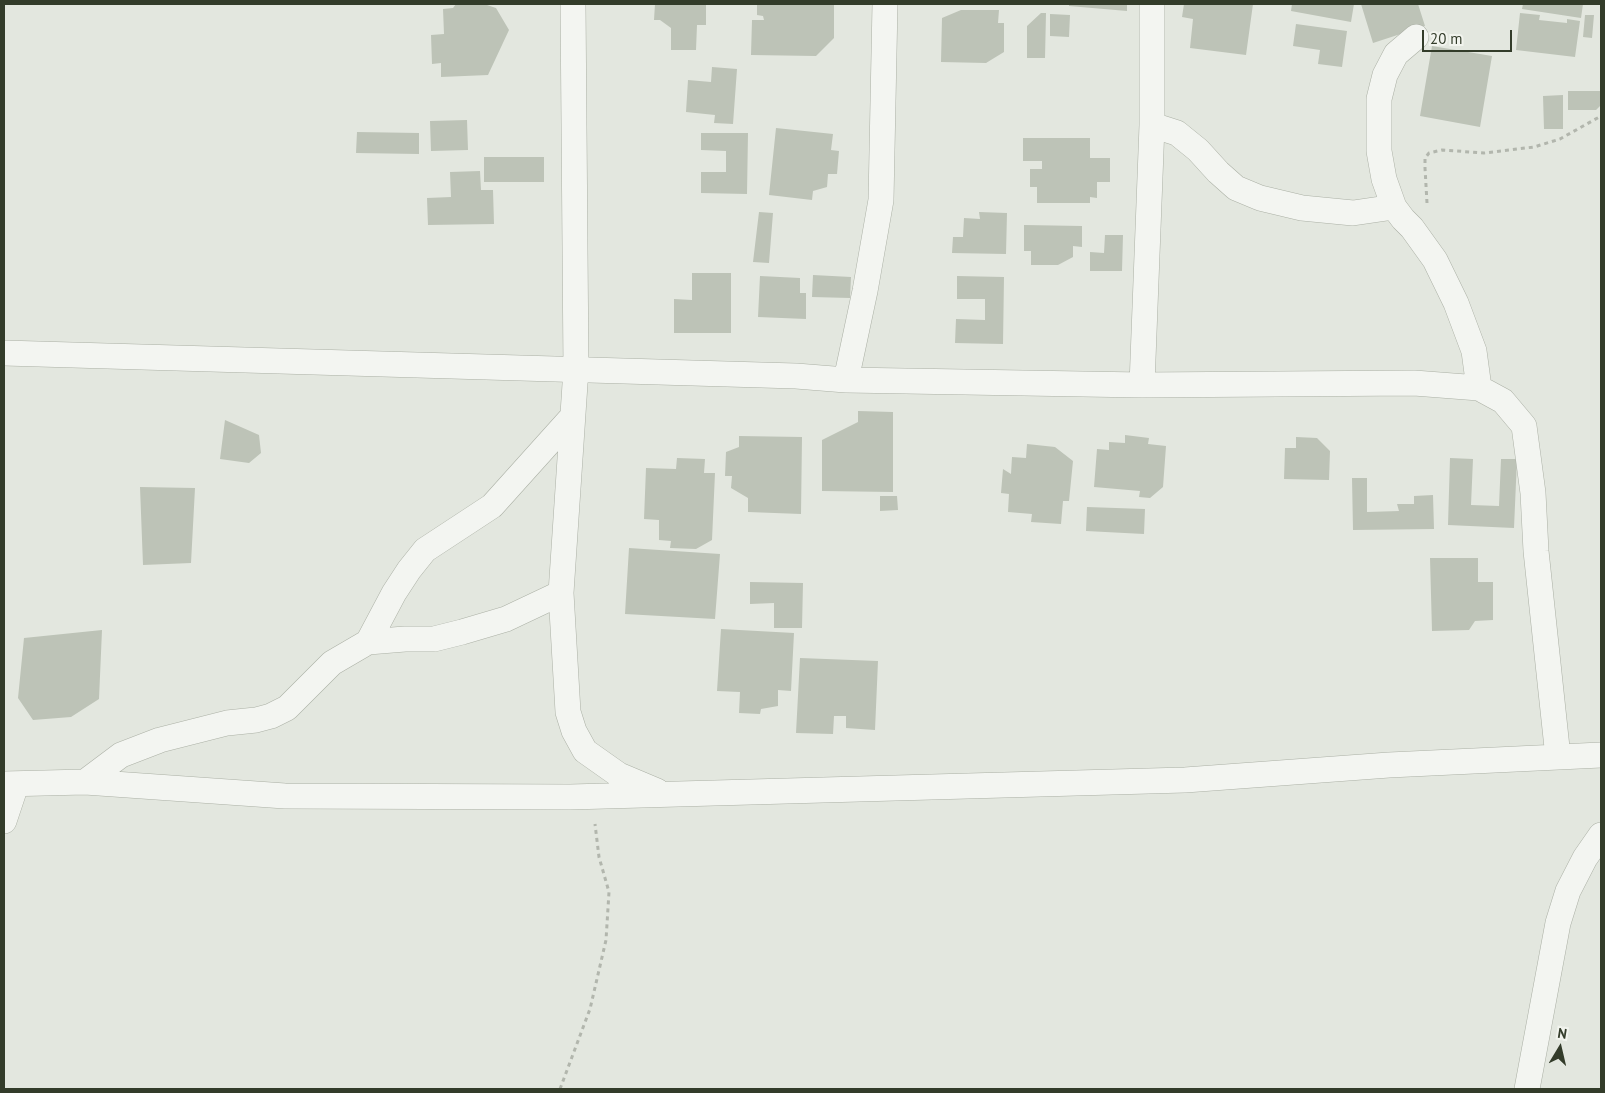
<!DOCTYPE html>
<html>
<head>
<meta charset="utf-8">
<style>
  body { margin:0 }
  #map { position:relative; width:1605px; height:1093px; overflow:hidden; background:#e3e7df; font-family:"PT Sans",sans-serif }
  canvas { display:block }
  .frame { position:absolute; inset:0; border:5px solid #333c2a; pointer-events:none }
  .north { position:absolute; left:1535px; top:1023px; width:50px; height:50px; -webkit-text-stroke:4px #f2f4ee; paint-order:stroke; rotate:9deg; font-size:14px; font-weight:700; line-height:20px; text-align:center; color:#333c2a }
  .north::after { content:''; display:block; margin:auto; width:18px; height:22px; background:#333c2a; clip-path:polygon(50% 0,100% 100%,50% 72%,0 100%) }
  .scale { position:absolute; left:1422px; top:30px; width:90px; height:22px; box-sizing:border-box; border:2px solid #333c2a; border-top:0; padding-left:6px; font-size:15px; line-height:18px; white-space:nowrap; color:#333c2a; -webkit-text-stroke:4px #f2f4ee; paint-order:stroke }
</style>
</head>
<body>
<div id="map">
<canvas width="1605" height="1093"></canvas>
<div class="frame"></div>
<div class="north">N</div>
<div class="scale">20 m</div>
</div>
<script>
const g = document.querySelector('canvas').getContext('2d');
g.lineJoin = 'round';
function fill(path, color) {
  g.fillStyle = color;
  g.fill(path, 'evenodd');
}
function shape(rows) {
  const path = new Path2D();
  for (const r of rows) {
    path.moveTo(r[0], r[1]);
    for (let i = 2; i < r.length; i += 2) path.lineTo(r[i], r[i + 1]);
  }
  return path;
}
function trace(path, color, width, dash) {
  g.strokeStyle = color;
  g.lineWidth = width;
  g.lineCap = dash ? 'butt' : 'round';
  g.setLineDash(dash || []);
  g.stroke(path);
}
const building = shape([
  [456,4,484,4,496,8,509,30,488,75,441,77,441,63,432,64,431,35,444,34,443,9,453,8],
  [655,4,706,4,706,25,697,25,696,50,671,50,671,28,660,20,654,20],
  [757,4,834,4,834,38,816,56,751,55,752,20,764,20,763,16,757,15],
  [1069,4,1127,4,1127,11,1069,6],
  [1184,4,1253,4,1246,55,1190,48,1193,19,1182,17],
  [1292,4,1354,4,1351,22,1291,11],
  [1361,4,1418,4,1425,26,1373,43],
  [1523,4,1583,4,1581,18,1522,9],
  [961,10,999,10,998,23,1004,23,1004,52,986,63,941,62,942,18],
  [1041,13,1046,13,1045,58,1027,58,1027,26],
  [1520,13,1540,15,1539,20,1567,23,1567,19,1580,21,1575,57,1516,50],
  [1050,14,1070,15,1069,37,1050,36],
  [1585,15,1594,15,1592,38,1583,37],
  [1296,24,1347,31,1342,67,1318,64,1320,50,1293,46],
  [1432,46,1492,56,1480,127,1420,116],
  [712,67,737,69,733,124,714,123,715,115,686,112,688,80,711,82],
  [1568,91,1601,91,1601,105,1596,110,1568,110],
  [1563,95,1563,129,1544,129,1543,96],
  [467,120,468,150,431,151,430,121],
  [776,128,833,134,831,150,839,151,837,174,828,174,827,187,813,191,812,200,769,195],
  [357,132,419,133,419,154,356,153],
  [701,133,748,133,747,194,701,193,701,172,726,172,726,151,701,150],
  [1023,138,1090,138,1090,158,1110,158,1110,182,1097,182,1097,198,1090,197,1090,203,1037,203,1037,187,1030,187,1030,169,1042,169,1042,161,1023,161],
  [484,157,544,157,544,182,484,182],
  [480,171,481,190,493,190,494,224,428,225,427,198,451,197,450,172],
  [759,212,773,213,769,263,753,262],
  [979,212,1007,213,1006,254,952,253,953,237,963,237,964,218,980,219],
  [1024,225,1082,226,1082,247,1073,246,1073,257,1058,265,1031,265,1031,251,1024,251],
  [1105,235,1123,235,1122,271,1090,271,1090,252,1104,253],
  [692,273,731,273,731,333,674,333,674,299,692,300],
  [813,275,851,277,850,298,812,297],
  [760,276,800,278,800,293,806,293,806,319,758,317],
  [957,276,1004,277,1003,344,955,343,956,319,985,320,985,299,957,299],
  [858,411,893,412,893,492,822,491,822,440,858,422],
  [225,420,259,435,261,453,249,463,220,459],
  [1125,435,1149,438,1148,444,1166,446,1163,487,1150,498,1139,497,1140,491,1094,487,1097,449,1109,450,1109,442,1125,443],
  [739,436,802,437,801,514,748,512,748,498,731,488,732,476,725,476,726,452,739,447],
  [1296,437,1317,438,1330,451,1329,480,1284,479,1285,448,1296,448],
  [1027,444,1055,447,1073,461,1069,501,1063,501,1061,524,1031,522,1032,514,1008,512,1009,494,1001,493,1003,469,1011,474,1012,457,1026,458],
  [677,458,705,459,704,473,715,473,712,540,696,549,670,548,671,541,659,540,659,520,644,519,646,468,676,469],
  [1450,458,1473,459,1471,505,1499,506,1501,459,1517,459,1514,528,1448,525],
  [1352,478,1367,478,1367,512,1399,511,1397,504,1414,504,1414,496,1433,495,1434,529,1353,530],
  [140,487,195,488,191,563,143,565],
  [880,496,897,496,898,510,880,511],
  [1087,507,1145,509,1144,534,1086,531],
  [629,548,720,554,715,619,625,614],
  [1430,558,1478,558,1478,582,1493,582,1493,620,1475,621,1469,630,1432,631],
  [750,582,803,583,802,628,774,628,774,603,750,604],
  [721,629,794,633,791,691,778,690,778,706,761,709,760,714,739,713,740,692,717,691],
  [102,630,99,699,71,717,33,720,18,698,24,638],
  [800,658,878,661,875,730,846,728,846,716,834,716,833,734,796,733]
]);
const path = shape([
  [1427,203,1425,168,1425,158,1429,153,1442,150,1484,153,1534,147,1560,139,1601,116],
  [560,1089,590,1009,606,940,609,892,599,857,595,824]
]);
const minor = shape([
  [573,4,576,369,561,593,568,712,574,731,585,751,619,775,657,791],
  [1416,37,1396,54,1385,75,1379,99,1379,151,1384,179,1394,207,1403,219,1412,228,1435,260,1456,303,1474,351,1479,388],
  [1152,125,1177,133,1198,150,1218,172,1236,188,1260,198,1302,208,1353,213,1394,207],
  [4,353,796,376,846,380,1142,385,1414,383,1479,388,1503,401,1524,426,1533,493,1536,551,1558,757],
  [846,380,865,291,881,200,885,4],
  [1142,385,1152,125,1152,4],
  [368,642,394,593,409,570,425,550,492,506,572,417],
  [85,782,121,755,160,740,227,723,256,720,271,716,287,708,332,663,368,642,405,639,434,639,462,632,506,619,561,593],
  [4,784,85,782,285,796,570,797,1185,780,1389,765,1601,755],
  [4,821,16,785],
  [1527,1089,1558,923,1568,891,1585,858,1601,835]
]);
fill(building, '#bdc3b7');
trace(minor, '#abb0a5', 26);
trace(path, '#b2b6ad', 3, [4, 4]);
trace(minor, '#f3f5f1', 25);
</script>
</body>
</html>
